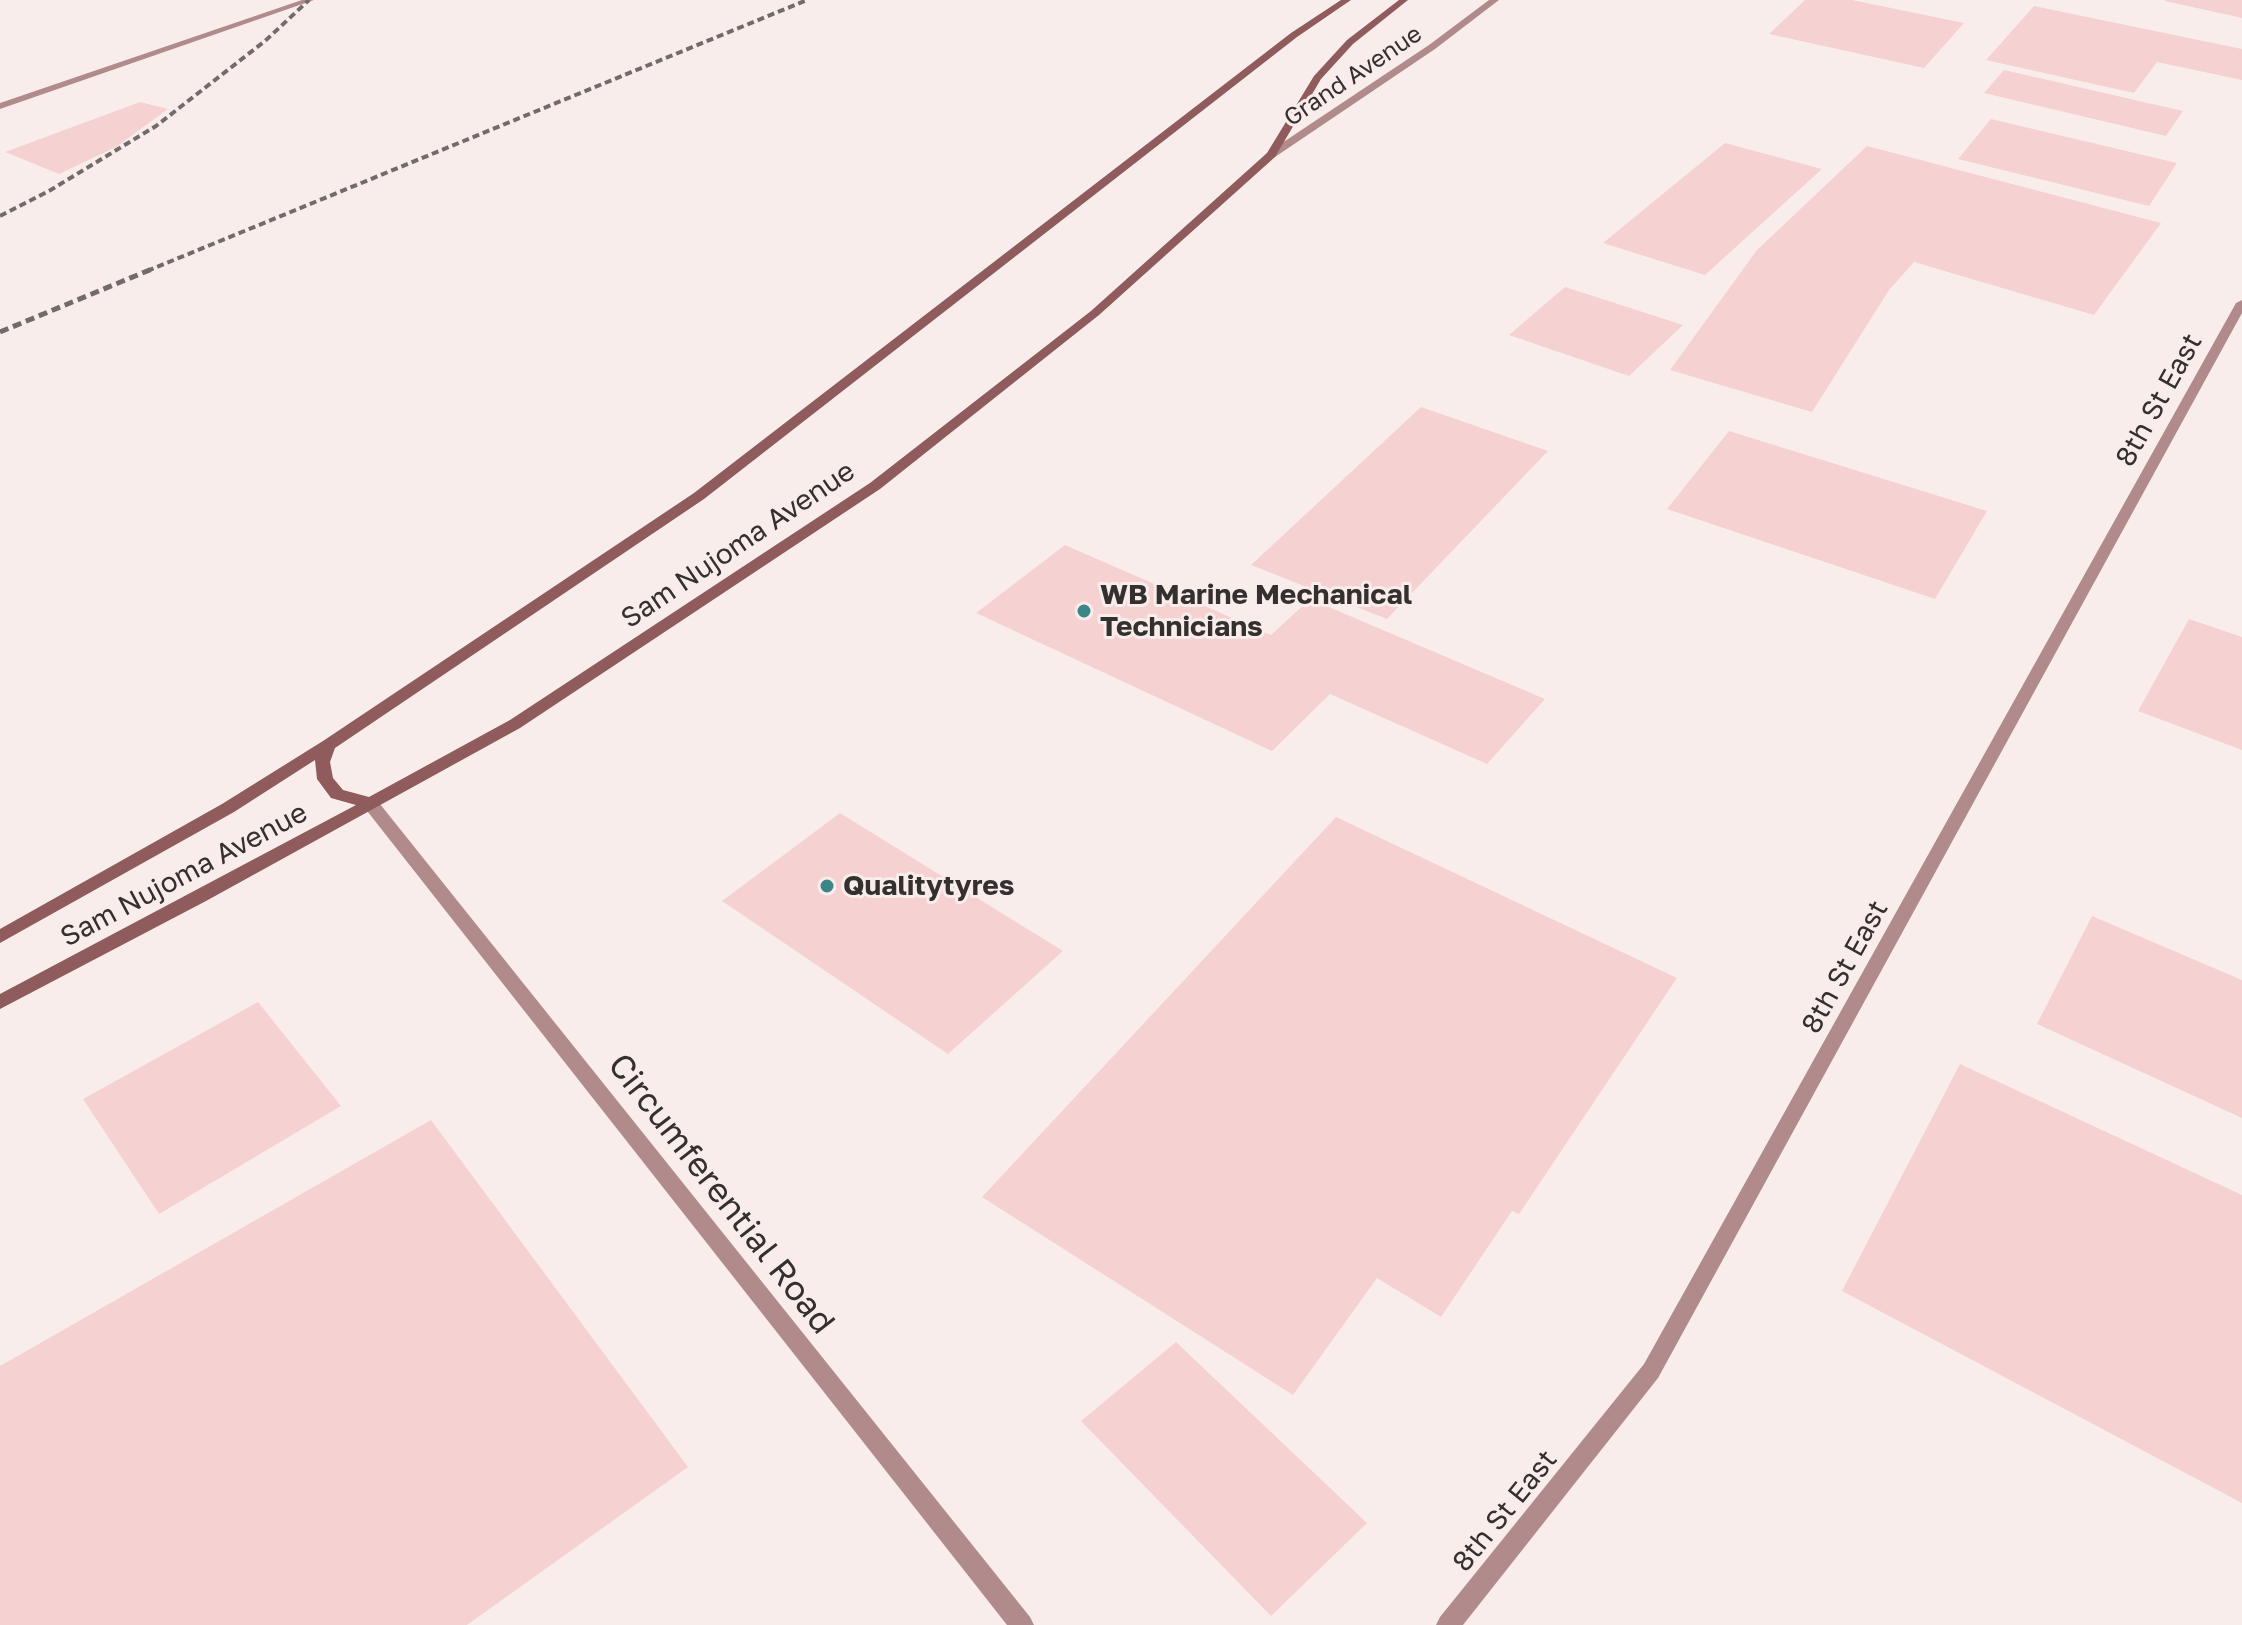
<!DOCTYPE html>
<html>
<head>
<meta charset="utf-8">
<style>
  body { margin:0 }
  canvas { display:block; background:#f9edec }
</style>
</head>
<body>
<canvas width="2242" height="1625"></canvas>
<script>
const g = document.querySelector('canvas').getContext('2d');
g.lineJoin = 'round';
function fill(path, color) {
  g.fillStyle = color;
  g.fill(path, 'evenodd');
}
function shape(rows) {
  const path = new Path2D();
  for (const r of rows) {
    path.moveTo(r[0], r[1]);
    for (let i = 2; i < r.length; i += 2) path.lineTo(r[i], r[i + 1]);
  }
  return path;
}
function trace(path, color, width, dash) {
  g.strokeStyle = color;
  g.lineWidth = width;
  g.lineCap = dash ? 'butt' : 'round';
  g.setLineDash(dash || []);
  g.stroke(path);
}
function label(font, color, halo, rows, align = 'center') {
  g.font = font + ' "Golos Text",sans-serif';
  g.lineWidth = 6;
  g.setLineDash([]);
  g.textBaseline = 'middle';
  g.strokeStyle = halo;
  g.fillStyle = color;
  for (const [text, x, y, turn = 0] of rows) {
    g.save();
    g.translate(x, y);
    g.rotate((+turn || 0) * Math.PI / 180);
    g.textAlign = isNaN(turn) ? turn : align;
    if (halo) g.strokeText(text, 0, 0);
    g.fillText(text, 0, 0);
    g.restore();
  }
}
const building = shape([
  [1805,0,1852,0,1964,23,1924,68,1769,34],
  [2165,0,2242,0,2242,18,2165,1],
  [2034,6,2242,49,2242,80,2157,62,2134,93,1986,60],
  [2004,70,2183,111,2166,136,1984,93],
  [140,102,168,109,116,147,59,174,5,152],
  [1991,119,2177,163,2149,206,1958,159],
  [1725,143,1822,169,1705,275,1603,243],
  [1867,146,2161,223,2094,315,1914,262,1889,290,1812,412,1670,370,1757,250],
  [1565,287,1683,325,1629,376,1509,335],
  [1421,407,1548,451,1387,619,1251,565],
  [1729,431,1987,511,1935,599,1667,509],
  [1065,545,1271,635,1310,599,1545,699,1487,764,1330,694,1272,751,976,613],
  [2189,619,2242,637,2242,750,2138,711],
  [840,813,1063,951,948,1054,722,901],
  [1336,817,1677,978,1519,1214,1512,1211,1441,1317,1377,1278,1293,1395,982,1197],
  [2092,916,2242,980,2242,1118,2037,1024],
  [258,1002,341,1106,159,1214,83,1099],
  [1960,1064,2242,1195,2242,1503,1842,1291],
  [431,1120,688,1467,467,1625,0,1625,0,1366],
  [1176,1342,1367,1523,1271,1616,1081,1421]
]);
const lane = shape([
  [302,0,314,0,0,109,0,103,302,0]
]);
const street = shape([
  [1489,0,1499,0,1435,49,1275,157,1267,157,1267,153,1429,45,1489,0],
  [2242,300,2242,313,1658,1378,1463,1625,1436,1625,1440,1617,1644,1364,2236,303,2242,300],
  [370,798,376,799,1030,1617,1034,1625,1007,1625,364,807,362,803,370,798]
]);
const secondary = shape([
  [1341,0,1351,0,1297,37,704,499,335,748,330,762,333,778,343,790,369,797,510,720,870,483,1091,311,1267,153,1314,76,1347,40,1399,0,1408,0,1353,44,1321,79,1275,157,1099,315,880,489,520,728,206,901,0,1009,0,994,356,805,331,798,317,779,315,760,234,812,0,943,0,929,222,804,323,741,694,493,1291,33,1341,0]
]);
const railFar1 = shape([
  [0,216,49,191,156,126,265,41,309,0],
  [147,271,807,0]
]);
const rail = shape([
  [0,332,152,269]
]);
const markers = [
  [1084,611,8,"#3d8688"],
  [827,886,8,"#3d8688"]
];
const farStreetnames = [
  ["Grand Avenue",1353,76,-34]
];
const streetNames = [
  ["8th St East",2159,400,-61],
  ["Sam Nujoma Avenue",738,545,-34],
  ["Sam Nujoma Avenue",184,875,-28],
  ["8th St East",1845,967,-61],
  ["8th St East",1505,1511,-51]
];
const poiNames = [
  ["WB Marine Mechanical",1100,595],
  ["Technicians",1100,627],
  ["Qualitytyres",843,886]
];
const nearStreetnames = [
  ["Circumferential Road",721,1194,52]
];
fill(building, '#f6d1d1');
fill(lane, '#b18b8b');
fill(street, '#b18b8b');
fill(secondary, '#8f5b5c');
trace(railFar1, '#726b6b', 4, [7, 4]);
trace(rail, '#726b6b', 5, [9, 5]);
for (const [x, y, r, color] of markers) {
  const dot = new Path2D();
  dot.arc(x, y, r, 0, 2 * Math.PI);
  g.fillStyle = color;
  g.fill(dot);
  trace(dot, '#f9edec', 3);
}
label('24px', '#353030', '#f9edec', farStreetnames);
label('28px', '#353030', '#f9edec', streetNames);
label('bold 28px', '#353030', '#f9edec', poiNames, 'left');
label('34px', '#353030', '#f9edec', nearStreetnames);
</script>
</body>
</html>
